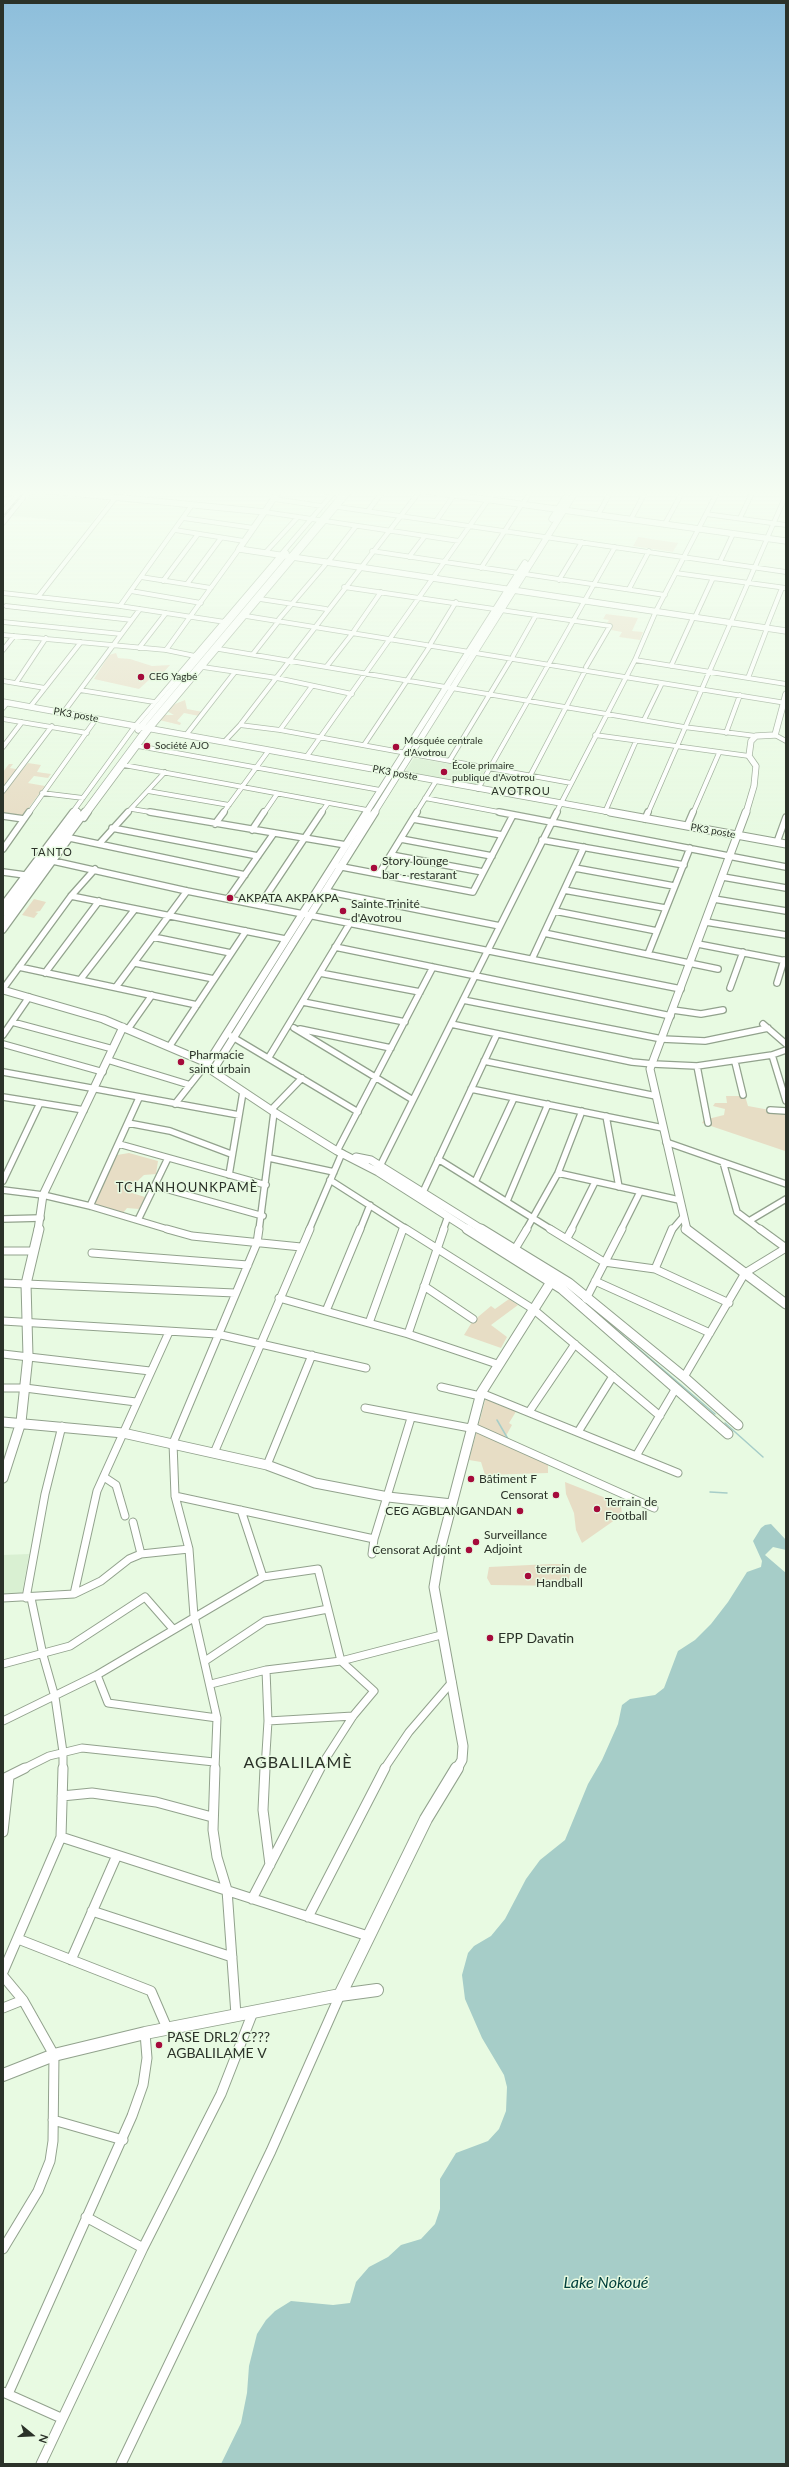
<!DOCTYPE html>
<html>
<head>
<meta charset="utf-8">
<style>
  body { margin:0 }
  #map { position:relative; width:789px; height:2467px; overflow:hidden; background:#e8fae2; font-family:Lato,sans-serif }
  canvas { display:block }
  .frame { position:absolute; inset:0; border:4px solid #2b3229; pointer-events:none }
  .north { position:absolute; left:12px; top:2415px; width:40px; height:40px; -webkit-text-stroke:3px #e8fae2; paint-order:stroke; rotate:108deg; font-size:11px; font-weight:700; line-height:16px; text-align:center; color:#2b3229 }
  .north::after { content:''; display:block; margin:auto; width:14px; height:18px; background:#2b3229; clip-path:polygon(50% 0,100% 100%,50% 72%,0 100%) }
</style>
</head>
<body>
<div id="map">
<canvas width="789" height="2467"></canvas>
<div class="frame"></div>
<div class="north">N</div>
</div>
<script>
const g = document.querySelector('canvas').getContext('2d');
g.lineJoin = 'round';
function fill(path, color) {
  g.fillStyle = color;
  g.fill(path, 'evenodd');
}
function shape(rows) {
  const path = new Path2D();
  for (const r of rows) {
    path.moveTo(r[0], r[1]);
    for (let i = 2; i < r.length; i += 2) path.lineTo(r[i], r[i + 1]);
  }
  return path;
}
function trace(path, color, width, dash) {
  g.strokeStyle = color;
  g.lineWidth = width;
  g.lineCap = dash ? 'butt' : 'round';
  g.setLineDash(dash || []);
  g.stroke(path);
}
function label(font, color, halo, rows, align = 'center') {
  g.font = font + ' Lato,sans-serif';
  g.lineWidth = 3;
  g.setLineDash([]);
  g.textBaseline = 'middle';
  g.strokeStyle = halo;
  g.fillStyle = color;
  for (const [text, x, y, turn = 0] of rows) {
    g.save();
    g.translate(x, y);
    g.rotate((+turn || 0) * Math.PI / 180);
    g.textAlign = isNaN(turn) ? turn : align;
    if (halo) g.strokeText(text, 0, 0);
    g.fillText(text, 0, 0);
    g.restore();
  }
}
const built = shape([
  [35,493,106,500,108,501,91,523,12,516,31,494],
  [414,758,485,770,475,787,403,775],
  [29,1554,22,1594,3,1594,3,1555]
]);
const green = shape([
  [638,537,678,543,673,552,633,546],
  [606,614,638,618,632,631,643,632,640,640,619,637,622,632,611,630,612,627,605,626,609,620,603,619],
  [116,653,118,658,130,659,152,666,170,665,158,679,151,678,139,689,94,679,109,655],
  [185,700,187,709,203,712,199,716,184,713,177,721,181,723,180,725,159,720,164,715,174,715,167,711,175,704],
  [28,763,41,765,37,772,51,774,48,778,34,776,28,783,45,786,19,821,3,819,3,772,9,764,13,764,10,768,22,770],
  [34,899,46,902,40,911,35,912,38,913,34,918,22,915],
  [726,1096,745,1096,748,1106,786,1113,785,1151,702,1123,704,1120,724,1115,725,1109,713,1106,715,1103,727,1103],
  [129,1153,158,1161,156,1174,144,1175,130,1188,132,1193,145,1197,139,1209,127,1208,123,1213,93,1207,117,1155],
  [509,1299,518,1305,491,1325,507,1337,501,1348,464,1335,472,1322,491,1306,495,1309],
  [486,1397,517,1410,509,1423,512,1425,502,1443,548,1463,548,1473,485,1475,481,1462,469,1460],
  [565,1482,621,1504,622,1515,582,1543,576,1530,574,1513,566,1494],
  [550,1564,565,1564,570,1574,567,1586,491,1585,487,1578,489,1567]
]);
const water = shape([
  [771,1524,786,1540,786,1550,773,1547,765,1555,786,1573,786,2464,221,2464,241,2423,247,2393,249,2366,257,2334,266,2320,275,2311,291,2301,333,2305,350,2303,356,2282,369,2267,388,2257,401,2245,421,2239,435,2224,440,2209,440,2179,456,2153,488,2141,499,2129,506,2111,507,2087,504,2075,482,2038,465,1999,462,1975,468,1953,474,1946,491,1936,505,1919,526,1879,540,1860,565,1840,588,1784,602,1760,618,1724,622,1705,630,1699,655,1695,664,1688,678,1651,695,1640,711,1624,728,1602,747,1572,761,1567,762,1561,753,1541,761,1528,765,1525]
]);
const stream = shape([
  [578,1297,715,1414],
  [497,1420,508,1439],
  [725,1423,763,1457],
  [710,1492,727,1493]
]);
const streetFar3 = shape([
  [319,491,334,493],
  [274,499,322,506],
  [524,502,531,491],
  [338,507,786,572],
  [368,511,383,491],
  [265,512,459,541],
  [599,513,611,491],
  [706,514,786,525],
  [632,517,646,491],
  [183,518,254,528],
  [740,518,753,491],
  [436,521,454,495],
  [666,522,683,491],
  [3,523,23,498],
  [175,530,244,541],
  [768,536,786,495],
  [372,551,665,595],
  [265,553,298,517],
  [409,557,425,536],
  [328,562,356,526],
  [720,562,733,534],
  [481,568,522,504],
  [676,573,786,588],
  [141,577,211,588],
  [559,580,582,542],
  [163,581,198,534],
  [187,584,221,538],
  [344,587,610,626,586,667],
  [629,589,649,551],
  [131,591,201,603],
  [3,593,120,606,225,622],
  [38,597,116,497],
  [260,599,326,609],
  [6,606,132,620],
  [120,606,192,505],
  [246,616,786,703],
  [695,617,713,578],
  [279,619,325,565],
  [3,622,121,634],
  [766,628,782,588],
  [354,631,381,592],
  [3,635,166,650,195,656],
  [431,643,456,602],
  [139,648,166,613],
  [219,649,684,727,756,736],
  [3,650,14,636],
  [166,650,239,549],
  [253,654,278,622],
  [513,656,536,615],
  [635,660,786,684],
  [327,666,352,634],
  [671,666,692,620],
  [203,667,277,678,352,694],
  [748,678,766,631],
  [3,681,45,688],
  [16,683,46,638],
  [80,690,154,702],
  [30,707,81,642],
  [3,708,7,703],
  [63,713,140,609],
  [3,719,87,733],
  [644,720,662,683],
  [240,725,280,730,571,783],
  [280,730,312,686],
  [726,733,740,695],
  [186,735,235,672],
  [595,735,749,756],
  [775,735,786,741],
  [224,742,240,725,420,491],
  [364,745,430,646],
  [138,746,380,790],
  [3,747,22,722],
  [307,756,488,500],
  [450,760,511,659],
  [124,765,367,810],
  [530,776,585,671],
  [478,789,615,547],
  [3,791,52,726],
  [148,791,229,805],
  [42,793,83,798],
  [425,798,504,813],
  [132,809,156,813],
  [605,812,636,741],
  [29,813,96,719],
  [72,813,135,726,335,491],
  [88,813,151,728,350,491],
  [127,813,165,772],
  [223,813,269,750],
  [264,813,277,794],
  [321,813,328,803],
  [416,813,436,781],
  [556,813,635,660,656,611,718,491],
  [648,813,767,539],
  [693,813,719,753]
]);
const streetFar2 = shape([
  [150,812,346,845],
  [499,812,786,867],
  [3,816,24,819],
  [84,818,88,812],
  [413,819,502,835],
  [645,819,648,812],
  [215,824,224,812],
  [687,826,693,812],
  [112,828,258,856],
  [252,830,264,812],
  [70,838,245,875],
  [401,839,492,856],
  [542,840,684,865],
  [777,842,786,817],
  [100,843,128,812],
  [3,849,29,812],
  [391,855,483,872],
  [53,861,187,891,681,989],
  [337,866,473,892,513,815],
  [575,868,674,886],
  [3,872,25,875],
  [379,874,417,812],
  [723,877,786,888],
  [564,890,665,908],
  [325,891,500,926],
  [71,896,285,939],
  [228,899,274,833],
  [714,899,786,911],
  [3,905,73,812],
  [260,905,322,812],
  [555,911,657,931],
  [706,922,786,935],
  [3,930,69,839],
  [544,933,718,969],
  [153,937,231,953],
  [698,944,786,961],
  [335,947,671,1016],
  [648,954,690,848],
  [532,959,584,847],
  [135,963,214,979],
  [19,967,197,1005],
  [45,973,99,901],
  [320,973,420,992],
  [80,980,135,909],
  [777,983,784,960],
  [116,987,187,891],
  [730,988,743,952],
  [3,989,71,896,95,869],
  [463,1000,662,1039,705,1041,768,1028],
  [303,1002,405,1022],
  [673,1010,701,1014,723,1010],
  [12,1022,113,1049],
  [451,1024,632,1062,653,1064,697,1066,772,1055,786,1050],
  [763,1024,786,1044],
  [294,1028,413,1100],
  [128,1029,152,995],
  [300,1029,391,1048],
  [3,1035,29,997],
  [231,1036,358,1112],
  [3,1044,103,1072],
  [169,1047,246,931],
  [772,1055,786,1101],
  [269,1057,350,923],
  [108,1060,190,1085],
  [484,1061,656,1096],
  [735,1062,743,1095],
  [697,1066,708,1123],
  [3,1072,239,1115],
  [471,1089,663,1128],
  [3,1097,84,1110],
  [175,1104,204,1067],
  [271,1110,302,1078],
  [770,1110,786,1111],
  [606,1116,619,1187],
  [128,1123,170,1131,231,1154],
  [666,1142,786,1184],
  [119,1144,266,1185],
  [337,1151,433,967],
  [269,1158,334,1172],
  [438,1159,552,1230],
  [723,1162,737,1212,761,1230],
  [378,1170,557,812],
  [558,1173,679,1200],
  [229,1175,243,1092],
  [330,1180,408,1230],
  [3,1181,40,1103],
  [475,1182,514,1098],
  [155,1186,263,1216],
  [3,1190,43,1195,90,1206,170,1230],
  [423,1192,497,1034],
  [507,1201,548,1104],
  [90,1206,139,1098],
  [3,1219,41,1218],
  [138,1220,168,1158],
  [749,1221,786,1199],
  [259,1230,274,1112],
  [309,1230,342,1153],
  [360,1230,370,1205],
  [403,1230,404,1227],
  [443,1230,448,1216],
  [526,1230,558,1173,582,1111],
  [571,1230,595,1182],
  [621,1230,640,1192],
  [672,1230,683,1217]
]);
const streetFar1 = shape([
  [167,1229,192,1236,301,1247],
  [406,1229,533,1309,660,1416],
  [550,1229,604,1262,655,1269,729,1303],
  [760,1229,786,1248],
  [567,1238,572,1229],
  [515,1249,527,1229],
  [3,1251,32,1251],
  [92,1253,248,1265],
  [655,1269,672,1229],
  [595,1281,710,1333],
  [3,1283,235,1293],
  [424,1286,473,1319],
  [279,1298,408,1334,497,1364],
  [586,1299,622,1229],
  [326,1311,360,1229],
  [3,1321,217,1334,366,1368],
  [369,1323,403,1229],
  [408,1334,444,1229],
  [3,1354,150,1371],
  [684,1377,745,1273,786,1248],
  [441,1387,480,1396],
  [3,1388,25,1388,136,1402],
  [481,1393,678,1473],
  [365,1408,470,1428],
  [529,1412,575,1344],
  [471,1426,654,1508],
  [578,1432,613,1376],
  [214,1453,310,1229],
  [636,1456,676,1388],
  [267,1465,312,1355],
  [104,1477,116,1485,125,1516],
  [175,1496,374,1539],
  [241,1510,263,1577],
  [133,1522,141,1554],
  [372,1554,374,1539,411,1418],
  [74,1594,97,1491,169,1332],
  [3,1598,74,1594,101,1581,129,1559,141,1554,189,1549],
  [26,1598,45,1494,62,1426],
  [31,1598,43,1655,55,1697,63,1752,63,1769],
  [205,1661,265,1621,328,1609],
  [3,1664,70,1646,145,1597,173,1629],
  [97,1675,108,1703,217,1718],
  [211,1684,266,1670,341,1661,441,1635],
  [3,1721,97,1675,263,1577,318,1569,341,1661,374,1691,353,1716,319,1769],
  [268,1721,353,1716],
  [23,1769,49,1756,82,1748,214,1762],
  [215,1769,217,1718,194,1616,189,1549,175,1496,173,1443,257,1243,259,1229],
  [265,1769,268,1721,266,1670],
  [384,1769,409,1732,452,1682]
]);
const street = shape([
  [215,1768,213,1830,217,1857,227,1890,236,2015],
  [265,1768,263,1810,270,1865],
  [3,1779,25,1768],
  [62,1796,92,1793,156,1802,212,1817],
  [3,1832,9,1777],
  [61,1837,368,1936],
  [252,1899,320,1768],
  [92,1911,232,1957],
  [308,1917,385,1768],
  [18,1939,151,1991,167,2028],
  [71,1960,117,1855],
  [3,1972,61,1837,63,1768],
  [3,1976,23,2000,54,2055,53,2141,50,2161,38,2191,3,2249],
  [3,2008,23,2000],
  [53,2120,123,2140],
  [86,2217,143,2248],
  [3,2392,61,2418],
  [8,2394,132,2116,143,2085,147,2058,145,2033],
  [41,2464,143,2248,221,2094,253,2012],
  [121,2464,271,2151,340,1995]
]);
const secondaryFar3 = shape([
  [52,491,265,512],
  [279,491,239,549,786,631],
  [426,491,786,541],
  [552,519,566,497],
  [3,702,616,813],
  [138,730,286,553],
  [84,813,147,728,346,491],
  [366,813,525,563],
  [374,813,576,491],
  [746,813,754,786,756,766,749,756,751,741,756,736,775,735,786,694]
]);
const secondaryFar2 = shape([
  [610,812,786,844],
  [3,912,77,812],
  [3,923,85,812],
  [3,990,103,1019,207,1063],
  [208,1063,367,812],
  [215,1067,375,812],
  [211,1070,274,1112,337,1151,378,1172,469,1230],
  [356,1157,371,1160,483,1230],
  [38,1230,43,1195,123,1027],
  [687,1230,650,1069,746,812]
]);
const secondaryFar1 = shape([
  [467,1229,562,1289,728,1434],
  [481,1229,569,1283,684,1377,738,1425],
  [686,1229,786,1304],
  [3,1422,123,1433,267,1465,315,1483,388,1497,452,1504],
  [3,1478,21,1422,28,1356,26,1284,39,1229],
  [457,1769,462,1760,463,1746,434,1587,441,1546,481,1393,551,1282]
]);
const secondary = shape([
  [340,1995,377,1990],
  [3,2075,54,2055,145,2033,340,1995,426,1819,457,1768]
]);
const highway = shape([
  [11,491,20,494,30,491],
  [3,514,22,494]
]);
const rail = shape([
  [3,517,25,491]
]);
const markers = [
  [141,677,4,"#a50a3b"],
  [147,746,4,"#a50a3b"],
  [396,747,4,"#a50a3b"],
  [444,772,4,"#a50a3b"],
  [374,868,4,"#a50a3b"],
  [230,898,4,"#a50a3b"],
  [343,911,4,"#a50a3b"],
  [181,1062,4,"#a50a3b"],
  [471,1479,4,"#a50a3b"],
  [556,1495,4,"#a50a3b"],
  [597,1509,4,"#a50a3b"],
  [520,1511,4,"#a50a3b"],
  [476,1542,4,"#a50a3b"],
  [469,1550,4,"#a50a3b"],
  [528,1576,4,"#a50a3b"],
  [490,1638,4,"#a50a3b"],
  [159,2045,4,"#a50a3b"]
];
const farPoinames = [
  ["CEG Yagbé",149,677],
  ["Mosquée centrale",404,741],
  ["d'Avotrou",404,753],
  ["Société AJO",155,746],
  ["École primaire",452,766],
  ["publique d'Avotrou",452,778]
];
const farStreetnames = [
  ["PK3 poste",76,715,10],
  ["PK3 poste",395,773,11],
  ["PK3 poste",713,831,10]
];
const farNeighbourhoodnames = [
  ["AVOTROU",521,791],
  ["TANTO",52,852]
];
const poiNames = [
  ["Story lounge",382,861],
  ["bar - restarant",382,875],
  ["AKPATA AKPAKPA",238,898],
  ["Sainte Trinité",351,904],
  ["d'Avotrou",351,918],
  ["Pharmacie",189,1055],
  ["saint urbain",189,1069],
  ["Bâtiment F",479,1479],
  ["Censorat",548,1495,"right"],
  ["Terrain de",605,1502],
  ["Football",605,1516],
  ["CEG AGBLANGANDAN",512,1511,"right"],
  ["Surveillance",484,1535],
  ["Adjoint",484,1549],
  ["Censorat Adjoint",461,1550,"right"],
  ["terrain de",536,1569],
  ["Handball",536,1583]
];
const neighbourhoodNames = [
  ["TCHANHOUNKPAMÈ",187,1188]
];
const nearPoinames = [
  ["EPP Davatin",498,1638],
  ["PASE DRL2 C???",167,2037],
  ["AGBALILAME V",167,2053]
];
const nearNeighbourhoodnames = [
  ["AGBALILAMÈ",298,1763]
];
const nearWaternames = [
  ["Lake Nokoué",606,2283]
];
fill(built, '#d9f0d2');
fill(green, '#e7ddc5');
fill(water, '#a6cdc8');
trace(stream, '#a6cdc8', 1.5);
trace(streetFar3, '#92a28d', 5.5);
trace(streetFar2, '#92a28d', 8);
trace(streetFar1, '#92a28d', 9);
trace(street, '#92a28d', 11);
trace(secondaryFar3, '#92a28d', 7);
trace(secondaryFar2, '#92a28d', 9);
trace(secondaryFar1, '#92a28d', 11);
trace(secondary, '#92a28d', 14);
trace(highway, '#92a28d', 9);
trace(streetFar3, '#fff', 4);
trace(streetFar2, '#fff', 5.5);
trace(streetFar1, '#fff', 7);
trace(street, '#fff', 9);
trace(secondaryFar3, '#fff', 5.5);
trace(secondaryFar2, '#fff', 7);
trace(secondaryFar1, '#fff', 9);
trace(secondary, '#fff', 12);
trace(highway, '#fff', 8);
trace(rail, '#778374', 2);
trace(rail, '#e8fae2', 1, [3]);
const sky = g.createLinearGradient(0, 0, 0, 836);
sky.addColorStop(0, '#8dbedb');
sky.addColorStop(0.59, '#f5fdf2');
sky.addColorStop(1, '#f5fdf200');
g.fillStyle = sky;
g.fillRect(0, 0, 789, 836);
for (const [x, y, r, color] of markers) {
  const dot = new Path2D();
  dot.arc(x, y, r, 0, 2 * Math.PI);
  g.fillStyle = color;
  g.fill(dot);
  trace(dot, '#e8fae2', 1.5);
}
label('10px', '#2b3229', '#e8fae2', farPoinames, 'left');
label('10px', '#2b3229', '#e8fae2', farStreetnames);
g.letterSpacing = '1px';
label('11px', '#2b3229', '#e8fae2', farNeighbourhoodnames);
g.letterSpacing = '0px';
label('12px', '#2b3229', '#e8fae2', poiNames, 'left');
g.letterSpacing = '1px';
label('13px', '#2b3229', '#e8fae2', neighbourhoodNames);
g.letterSpacing = '0px';
label('14px', '#2b3229', '#e8fae2', nearPoinames, 'left');
g.letterSpacing = '1px';
label('16px', '#2b3229', '#e8fae2', nearNeighbourhoodnames);
g.letterSpacing = '0px';
label('italic 16px', '#03413d', '#e8fae2', nearWaternames);
</script>
</body>
</html>
